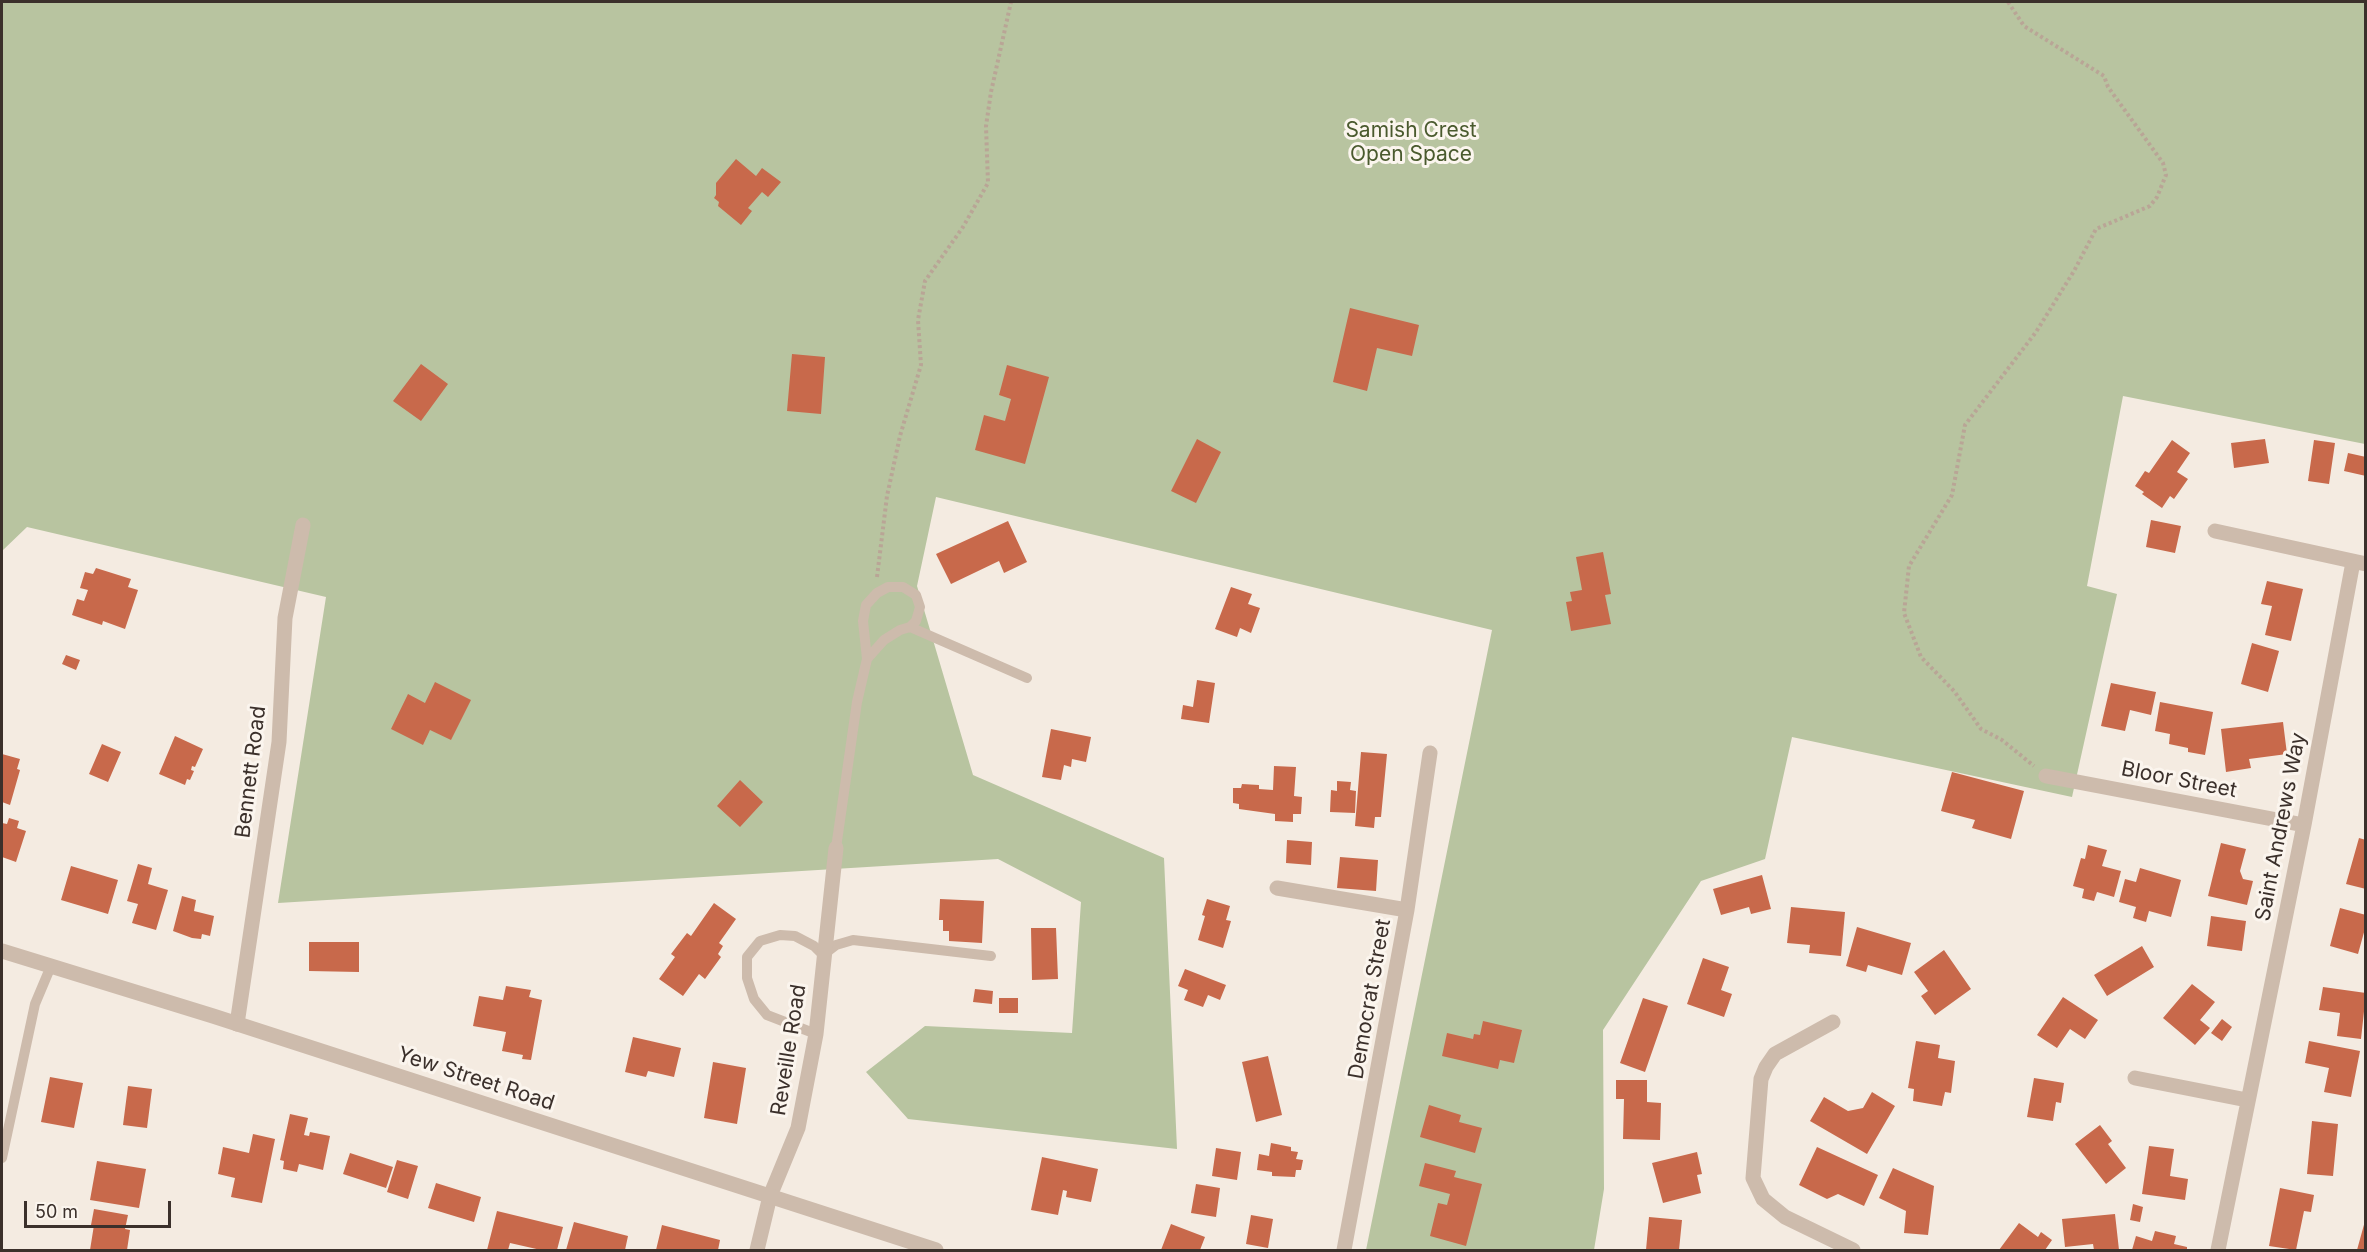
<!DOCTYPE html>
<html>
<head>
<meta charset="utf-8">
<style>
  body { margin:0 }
  #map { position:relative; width:2367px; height:1252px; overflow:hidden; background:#f4ebe1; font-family:Inter,sans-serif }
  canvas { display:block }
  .frame { position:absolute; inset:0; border:3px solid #3b302b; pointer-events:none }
  .scale { position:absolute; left:24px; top:1201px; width:147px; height:27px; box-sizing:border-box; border:3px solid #3b302b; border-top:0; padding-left:8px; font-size:18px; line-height:21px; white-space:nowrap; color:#3b302b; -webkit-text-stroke:4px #fbf5ee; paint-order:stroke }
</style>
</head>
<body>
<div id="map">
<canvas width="2367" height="1252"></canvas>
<div class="frame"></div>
<div class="scale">50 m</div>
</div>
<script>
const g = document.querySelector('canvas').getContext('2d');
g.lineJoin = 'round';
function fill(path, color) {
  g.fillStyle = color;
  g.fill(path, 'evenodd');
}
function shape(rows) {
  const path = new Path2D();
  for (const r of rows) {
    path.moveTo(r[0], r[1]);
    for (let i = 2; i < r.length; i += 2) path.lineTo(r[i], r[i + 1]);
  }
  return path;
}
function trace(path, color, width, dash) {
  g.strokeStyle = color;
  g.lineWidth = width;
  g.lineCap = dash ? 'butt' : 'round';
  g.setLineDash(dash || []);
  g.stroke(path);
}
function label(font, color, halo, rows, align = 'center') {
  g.font = font + ' Inter,sans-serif';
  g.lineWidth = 6;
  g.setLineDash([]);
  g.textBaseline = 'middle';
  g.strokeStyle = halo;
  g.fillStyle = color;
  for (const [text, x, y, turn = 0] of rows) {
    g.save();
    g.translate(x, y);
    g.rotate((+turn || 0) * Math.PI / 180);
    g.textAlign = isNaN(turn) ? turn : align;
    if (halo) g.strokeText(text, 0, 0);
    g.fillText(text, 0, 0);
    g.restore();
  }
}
const green = shape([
  [2,2,2365,2,2365,444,2123,396,2087,586,2117,594,2072,797,1792,737,1765,859,1701,881,1603,1030,1604,1189,1594,1250,1366,1250,1492,630,936,497,917,586,973,775,1164,858,1177,1149,908,1119,866,1072,925,1026,1072,1033,1081,902,998,859,278,903,326,597,27,527,2,551]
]);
const building = shape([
  [736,159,756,176,762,168,781,182,768,197,762,192,748,208,752,211,741,225,718,206,719,202,714,198,716,195,716,183],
  [1350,308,1419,325,1412,356,1377,348,1367,391,1333,382],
  [792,354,825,357,821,414,787,411],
  [421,364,448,384,421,421,393,401],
  [1007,365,1049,377,1025,464,975,450,984,415,1005,421,1011,399,999,395],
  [1197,439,1221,452,1196,503,1171,491],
  [2265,439,2269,463,2234,468,2231,443],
  [2172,440,2190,453,2177,472,2188,479,2174,499,2170,496,2162,508,2142,494,2144,492,2135,486,2145,471,2149,473],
  [2314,440,2335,443,2329,484,2308,481],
  [2348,453,2366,457,2366,476,2344,471],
  [2151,520,2181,526,2175,553,2146,547],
  [1008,521,1027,562,1004,573,999,561,951,584,936,554],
  [1603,552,1611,594,1605,595,1611,624,1571,631,1566,602,1572,601,1570,592,1582,590,1576,557],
  [96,568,131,579,128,587,138,590,125,629,103,621,102,625,72,615,77,599,84,601,88,590,80,588,85,572,93,574],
  [2267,581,2303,589,2291,641,2265,635,2272,606,2261,604],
  [1231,587,1252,594,1248,604,1260,608,1251,633,1240,628,1237,637,1215,629],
  [2252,643,2279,651,2268,692,2241,684],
  [66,655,80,660,76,670,62,664],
  [1197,680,1215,683,1209,723,1181,719,1183,705,1193,707],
  [435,682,471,700,451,740,430,730,423,745,391,729,408,694,425,703],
  [2111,683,2156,692,2151,715,2130,710,2125,731,2101,726],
  [2160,702,2213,712,2205,755,2188,752,2188,748,2169,744,2170,734,2155,731],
  [2283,722,2287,754,2249,759,2251,768,2226,772,2221,729],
  [1051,729,1091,737,1086,762,1072,759,1071,767,1064,765,1061,780,1042,777],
  [175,736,203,749,195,767,192,766,191,770,194,771,190,780,187,779,185,785,159,774],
  [102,744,121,752,108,782,89,774],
  [1361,752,1387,754,1381,817,1375,817,1374,828,1355,826],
  [2,754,20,759,17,769,20,770,10,805,2,802],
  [1274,766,1296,767,1294,796,1302,797,1301,814,1293,814,1293,822,1275,821,1275,814,1239,809,1239,804,1233,803,1233,788,1241,788,1242,784,1259,785,1259,789,1273,790],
  [1952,772,2024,791,2011,839,1972,828,1975,820,1941,811],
  [740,780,763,802,740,827,717,806],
  [1337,781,1351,782,1350,790,1356,791,1355,813,1330,812,1331,790,1337,791],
  [9,818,19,821,17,828,26,831,16,862,2,857,2,823,7,824],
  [2359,838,2366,840,2366,889,2346,884],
  [1287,840,1312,842,1311,865,1286,863],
  [2221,843,2246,849,2240,871,2243,879,2253,881,2247,905,2208,896],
  [2088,845,2107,850,2102,866,2121,871,2114,897,2097,892,2094,901,2082,898,2084,889,2073,886,2081,858,2085,859],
  [1340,857,1378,860,1376,891,1337,888],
  [138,864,152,868,148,884,168,890,156,930,132,923,138,904,127,901],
  [71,866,118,880,108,914,61,900],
  [2140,868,2181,880,2171,917,2149,911,2146,922,2133,918,2136,907,2119,902,2125,879,2136,882],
  [1762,875,1771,909,1751,914,1749,907,1721,915,1713,889],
  [182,896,196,900,194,911,214,916,210,936,202,934,201,939,192,938,173,931],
  [940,899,984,901,982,943,949,941,949,931,943,931,943,920,939,920],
  [1207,899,1230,906,1226,920,1231,921,1223,948,1198,940,1205,916,1202,915],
  [714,903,736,919,719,943,723,946,718,954,721,957,705,979,699,974,683,996,659,979,675,957,671,954,687,933,691,936],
  [1791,907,1845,912,1841,956,1809,953,1810,945,1787,943],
  [2340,908,2366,915,2366,925,2358,954,2330,946],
  [2211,916,2246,921,2242,951,2207,946],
  [1857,927,1911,943,1902,975,1868,965,1866,972,1846,966],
  [1031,928,1056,928,1058,979,1032,980],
  [309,942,359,942,359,972,309,971],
  [2142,946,2154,967,2107,996,2094,975],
  [1944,950,1971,989,1935,1015,1921,996,1928,991,1914,972],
  [1703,958,1729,967,1721,990,1732,994,1724,1017,1687,1004],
  [1185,969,1226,985,1220,1000,1208,995,1203,1007,1184,1000,1188,990,1178,986],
  [2192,984,2215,1002,2200,1020,2210,1028,2195,1045,2163,1018],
  [506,986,531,990,529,997,542,1000,531,1060,522,1059,523,1055,502,1051,506,1032,473,1026,479,996,503,1000],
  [2323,987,2366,993,2361,1039,2337,1036,2340,1013,2319,1010],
  [975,989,993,991,992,1004,973,1002],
  [2063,997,2098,1020,2085,1039,2070,1029,2057,1048,2037,1035],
  [999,998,1018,998,1018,1013,999,1013],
  [1643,998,1668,1006,1645,1072,1620,1063],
  [2222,1019,2232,1027,2222,1041,2211,1033],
  [1483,1021,1522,1030,1514,1063,1500,1060,1498,1069,1442,1056,1447,1033,1473,1039,1474,1034,1480,1035],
  [633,1037,681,1048,674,1077,648,1071,646,1077,625,1072],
  [1916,1041,1940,1045,1938,1058,1955,1061,1951,1093,1945,1092,1942,1106,1913,1101,1914,1089,1908,1088],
  [2309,1041,2360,1051,2351,1097,2324,1092,2329,1068,2305,1063],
  [1268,1056,1282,1115,1256,1122,1242,1062],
  [713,1062,746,1068,737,1124,704,1118],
  [50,1077,83,1083,74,1128,41,1122],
  [2034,1078,2064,1083,2061,1103,2056,1102,2053,1121,2027,1117],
  [1616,1080,1647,1080,1647,1102,1661,1103,1660,1140,1623,1139,1624,1099,1616,1099],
  [128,1086,152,1089,147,1128,123,1125],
  [1872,1092,1895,1106,1867,1154,1810,1121,1824,1097,1848,1111,1863,1108],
  [1429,1105,1461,1115,1459,1122,1482,1128,1475,1153,1420,1137],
  [290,1114,308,1118,304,1135,309,1136,310,1132,330,1136,323,1170,299,1164,297,1172,283,1169,284,1161,280,1160],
  [2312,1121,2338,1124,2333,1176,2307,1174],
  [2100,1125,2112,1141,2108,1144,2126,1168,2106,1184,2075,1144],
  [253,1134,275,1139,262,1203,231,1197,235,1178,218,1174,223,1147,249,1153],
  [1271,1143,1291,1147,1291,1151,1298,1152,1296,1159,1303,1160,1301,1170,1296,1170,1295,1177,1272,1176,1272,1172,1257,1170,1259,1154,1269,1156],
  [2149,1146,2174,1149,2170,1176,2188,1179,2185,1200,2142,1194],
  [1817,1147,1878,1175,1864,1206,1838,1194,1827,1199,1799,1185],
  [1216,1148,1241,1152,1237,1180,1212,1176],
  [1697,1152,1702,1174,1697,1175,1701,1193,1663,1203,1652,1163],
  [350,1153,393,1167,386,1188,343,1174],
  [1042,1157,1098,1169,1091,1202,1066,1197,1067,1191,1063,1190,1058,1215,1031,1210],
  [397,1160,418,1166,408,1199,387,1192],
  [97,1161,146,1169,139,1208,90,1200],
  [1425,1163,1456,1171,1454,1177,1482,1184,1466,1246,1430,1236,1438,1203,1447,1205,1450,1194,1419,1186],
  [1893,1168,1934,1186,1928,1235,1904,1233,1906,1211,1879,1198],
  [436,1183,481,1197,474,1222,428,1208],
  [1196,1184,1220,1188,1216,1217,1191,1213],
  [2280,1188,2314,1195,2311,1212,2304,1211,2296,1250,2269,1246],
  [2133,1204,2143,1207,2140,1222,2130,1220],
  [94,1209,128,1215,125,1229,130,1230,127,1250,90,1250,94,1225,91,1225],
  [497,1211,563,1227,557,1250,541,1250,510,1243,508,1250,487,1250],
  [2115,1214,2119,1250,2094,1250,2093,1244,2065,1247,2062,1219],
  [1251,1215,1273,1219,1268,1248,1246,1244],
  [1649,1217,1682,1220,1679,1250,1646,1250],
  [2365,1221,2366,1250,2357,1250],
  [574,1222,628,1236,625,1250,566,1250],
  [2019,1223,2038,1237,2041,1232,2052,1240,2045,1250,1999,1250],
  [1171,1224,1205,1237,1200,1250,1161,1250],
  [662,1225,720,1240,718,1250,656,1250],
  [2155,1231,2176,1236,2174,1244,2187,1247,2187,1250,2132,1250,2136,1236,2152,1241]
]);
const path = shape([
  [2008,2,2024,26,2104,76,2108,87,2163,163,2166,175,2157,197,2150,206,2096,229,2074,271,2036,332,1965,425,1952,495,1909,566,1904,613,1921,657,1954,691,1981,729,2002,740,2034,766],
  [877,577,887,496,900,436,921,365,918,320,925,281,963,227,988,183,986,126,991,92,1011,2]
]);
const service = shape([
  [867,659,863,621,866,605,877,593,888,587,903,587,916,595,920,607,916,621,910,627],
  [836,848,857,702,867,659,884,640,900,630,910,627,1027,678],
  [816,1034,767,1015,754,999,747,978,747,957,760,941,780,935,795,936,814,946,823,955,836,945,853,940,991,956],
  [2,1158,35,1004,51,966]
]);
const minor = shape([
  [2215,531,2366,564],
  [2046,776,2304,825],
  [1277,888,1407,910],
  [1833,1022,1775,1054,1766,1067,1761,1079,1753,1178,1763,1199,1785,1217,1853,1250],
  [237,1024,279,742,285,618,303,525],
  [2135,1078,2247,1100],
  [757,1250,770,1196,798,1128,816,1034,836,848],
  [1344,1250,1407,910,1430,753],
  [2218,1250,2304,825,2353,562]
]);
const tertiary = shape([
  [2,951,213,1016,936,1250]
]);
const parkNames = [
  ["Samish Crest",1411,131],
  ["Open Space",1411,155]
];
const streetNames = [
  ["Bennett Road",251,772,-83],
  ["Bloor Street",2179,780,11],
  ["Saint Andrews Way",2281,827,-79],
  ["Democrat Street",1370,999,-80],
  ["Reveille Road",789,1050,-81],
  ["Yew Street Road",476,1079,18]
];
fill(green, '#b8c4a0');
fill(building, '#c8694b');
trace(path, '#b9a596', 4, [3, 3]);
trace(service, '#cdbbac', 10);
trace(minor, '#cdbbac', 15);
trace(tertiary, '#cdbbac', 15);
label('21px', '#4a5a2e', '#fbf5ee', parkNames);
label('21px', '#3b302b', '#fbf5ee', streetNames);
</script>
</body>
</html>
